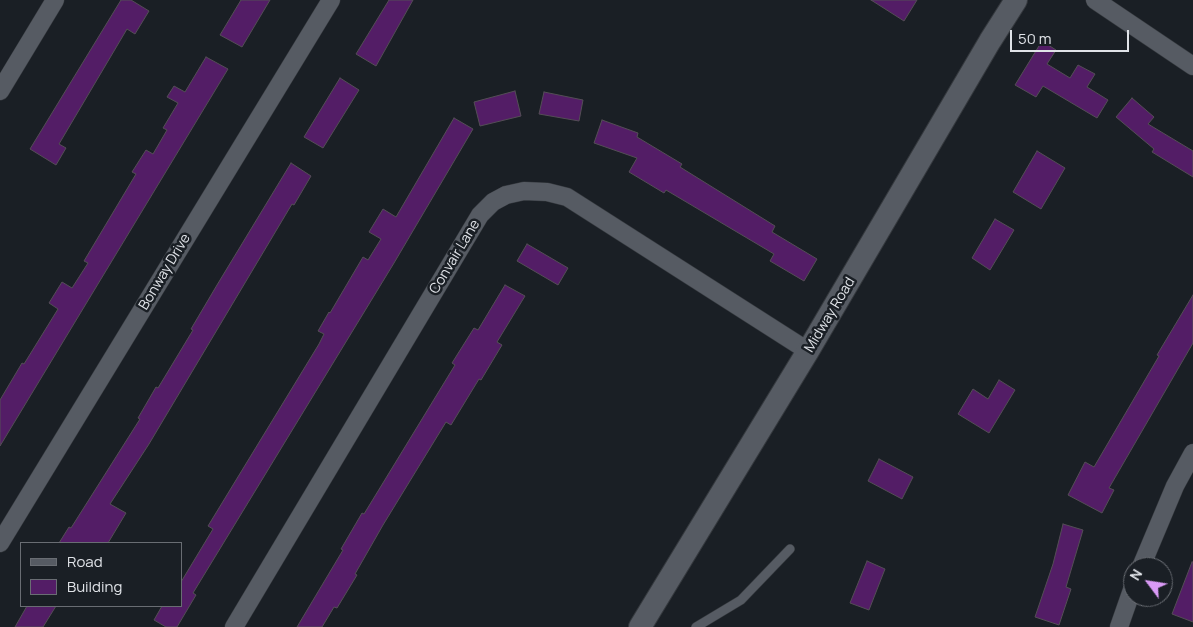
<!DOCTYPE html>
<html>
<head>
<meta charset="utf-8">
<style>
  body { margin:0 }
  #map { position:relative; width:1193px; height:627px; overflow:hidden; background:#1a1f25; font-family:Manrope,sans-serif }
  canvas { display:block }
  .legend { position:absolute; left:20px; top:542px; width:162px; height:65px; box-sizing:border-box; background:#1a1f25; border:1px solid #696d73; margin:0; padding:6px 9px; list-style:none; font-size:15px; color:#e0e3e8 }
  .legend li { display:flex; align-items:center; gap:10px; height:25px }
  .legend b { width:25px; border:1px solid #696d73 }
  .north { position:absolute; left:1123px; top:557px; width:50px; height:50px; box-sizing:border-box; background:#1a1f25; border:1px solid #696d73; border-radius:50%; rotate:301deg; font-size:14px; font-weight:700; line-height:20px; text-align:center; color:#e0e3e8 }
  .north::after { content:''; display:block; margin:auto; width:18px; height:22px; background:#da9af6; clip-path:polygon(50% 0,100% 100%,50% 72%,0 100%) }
  .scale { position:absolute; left:1010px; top:30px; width:119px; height:22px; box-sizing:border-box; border:2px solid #e0e3e8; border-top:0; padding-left:6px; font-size:15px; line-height:18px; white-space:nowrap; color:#e0e3e8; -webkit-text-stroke:4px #1a1f25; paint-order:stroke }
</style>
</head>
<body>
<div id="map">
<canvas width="1193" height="627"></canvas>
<ul class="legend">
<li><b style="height:6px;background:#565b63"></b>Road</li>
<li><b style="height:14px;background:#531d66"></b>Building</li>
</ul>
<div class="north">N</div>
<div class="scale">50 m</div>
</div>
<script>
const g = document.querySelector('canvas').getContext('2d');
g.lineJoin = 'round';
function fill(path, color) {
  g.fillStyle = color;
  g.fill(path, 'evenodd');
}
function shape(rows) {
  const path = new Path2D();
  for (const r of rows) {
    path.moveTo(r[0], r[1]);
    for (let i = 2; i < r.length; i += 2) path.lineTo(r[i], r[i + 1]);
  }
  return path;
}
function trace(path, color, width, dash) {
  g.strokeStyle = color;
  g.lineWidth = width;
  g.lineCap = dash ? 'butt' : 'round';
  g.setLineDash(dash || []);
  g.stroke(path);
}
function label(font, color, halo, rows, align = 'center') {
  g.font = font + ' Manrope,sans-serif';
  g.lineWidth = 5;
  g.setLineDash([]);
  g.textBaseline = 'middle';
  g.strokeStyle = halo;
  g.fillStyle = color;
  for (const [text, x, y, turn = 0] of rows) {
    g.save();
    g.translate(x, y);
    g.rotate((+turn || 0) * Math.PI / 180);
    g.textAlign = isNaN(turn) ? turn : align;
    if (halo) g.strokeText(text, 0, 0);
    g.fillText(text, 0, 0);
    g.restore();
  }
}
const building = shape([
  [121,0,131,0,149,11,135,34,127,29,59,144,66,148,56,165,30,149,121,0],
  [241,0,270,0,242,47,220,35,241,0],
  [389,0,413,0,376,66,356,54,389,0],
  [871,0,917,0,904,21,871,0],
  [1042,41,1056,50,1047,64,1070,78,1078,65,1095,74,1087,87,1108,100,1097,118,1043,86,1036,97,1015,85,1042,41],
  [206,57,228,69,0,446,0,400,22,363,24,364,58,309,49,303,62,282,72,288,88,263,84,261,136,174,132,172,146,150,153,154,167,130,163,128,178,103,167,97,174,86,185,92,206,57],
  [340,78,359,90,323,148,304,137,340,78],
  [515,91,521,116,480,126,474,102,515,91],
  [544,92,583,100,579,121,539,114,544,92],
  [1132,98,1154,117,1148,124,1193,151,1193,177,1152,152,1154,149,1116,117,1132,98],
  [454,118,473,129,394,263,193,593,196,595,177,627,166,627,154,620,162,606,181,606,181,582,213,529,208,526,319,344,324,334,318,331,329,312,330,313,363,257,368,260,381,239,369,232,383,209,396,217,454,118],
  [602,120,638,133,637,137,682,164,680,167,775,226,772,232,817,259,804,281,770,261,774,254,666,190,664,193,629,172,637,158,594,143,602,120],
  [1037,151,1065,168,1041,209,1013,192,1037,151],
  [291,163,311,176,294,205,292,204,149,444,110,504,126,513,108,543,59,543,69,527,71,528,140,419,138,418,156,387,158,388,193,330,191,329,217,285,291,163],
  [995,219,1014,230,990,270,972,258,995,219],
  [527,244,568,268,558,285,517,261,527,244],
  [505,285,525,296,497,342,502,345,481,380,479,379,451,425,446,422,383,525,355,574,357,575,337,608,334,607,322,627,297,627,343,550,341,549,362,513,364,514,455,365,452,363,474,328,478,330,505,285],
  [1193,295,1193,343,1109,488,1114,490,1102,513,1068,495,1085,462,1094,467,1159,356,1157,355,1193,295],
  [999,380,1015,390,989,433,958,414,973,389,988,399,999,380],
  [879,459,913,477,902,499,868,481,879,459],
  [1063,524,1083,530,1066,587,1071,589,1059,625,1035,617,1053,564,1063,524],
  [867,561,885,569,869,610,850,603,867,561],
  [1192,562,1193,562,1193,622,1172,614,1192,562],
  [27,606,56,606,43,627,15,627,27,606]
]);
const service = shape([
  [696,627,741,600,790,549]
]);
const minor = shape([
  [1095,0,1193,66],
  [0,91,55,0],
  [0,543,331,0],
  [1141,567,1175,486,1193,453],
  [234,627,480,215,493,202,506,195,524,191,547,192,567,197,808,351],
  [1119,627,1133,587]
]);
const tertiary = shape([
  [640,627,808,351,990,41,1016,0]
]);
const streetNames = [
  ["Convair Lane",455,257,-59],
  ["Bonway Drive",165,272,-59],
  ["Midway Road",830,315,-59]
];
fill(building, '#531d66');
trace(building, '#544e56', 1);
trace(service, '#35393e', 10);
trace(minor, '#35393e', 19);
trace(tertiary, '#35393e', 24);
trace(service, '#565b63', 9);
trace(minor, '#565b63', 18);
trace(tertiary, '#565b63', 22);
label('14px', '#e0e3e8', '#1a1f25', streetNames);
</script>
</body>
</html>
